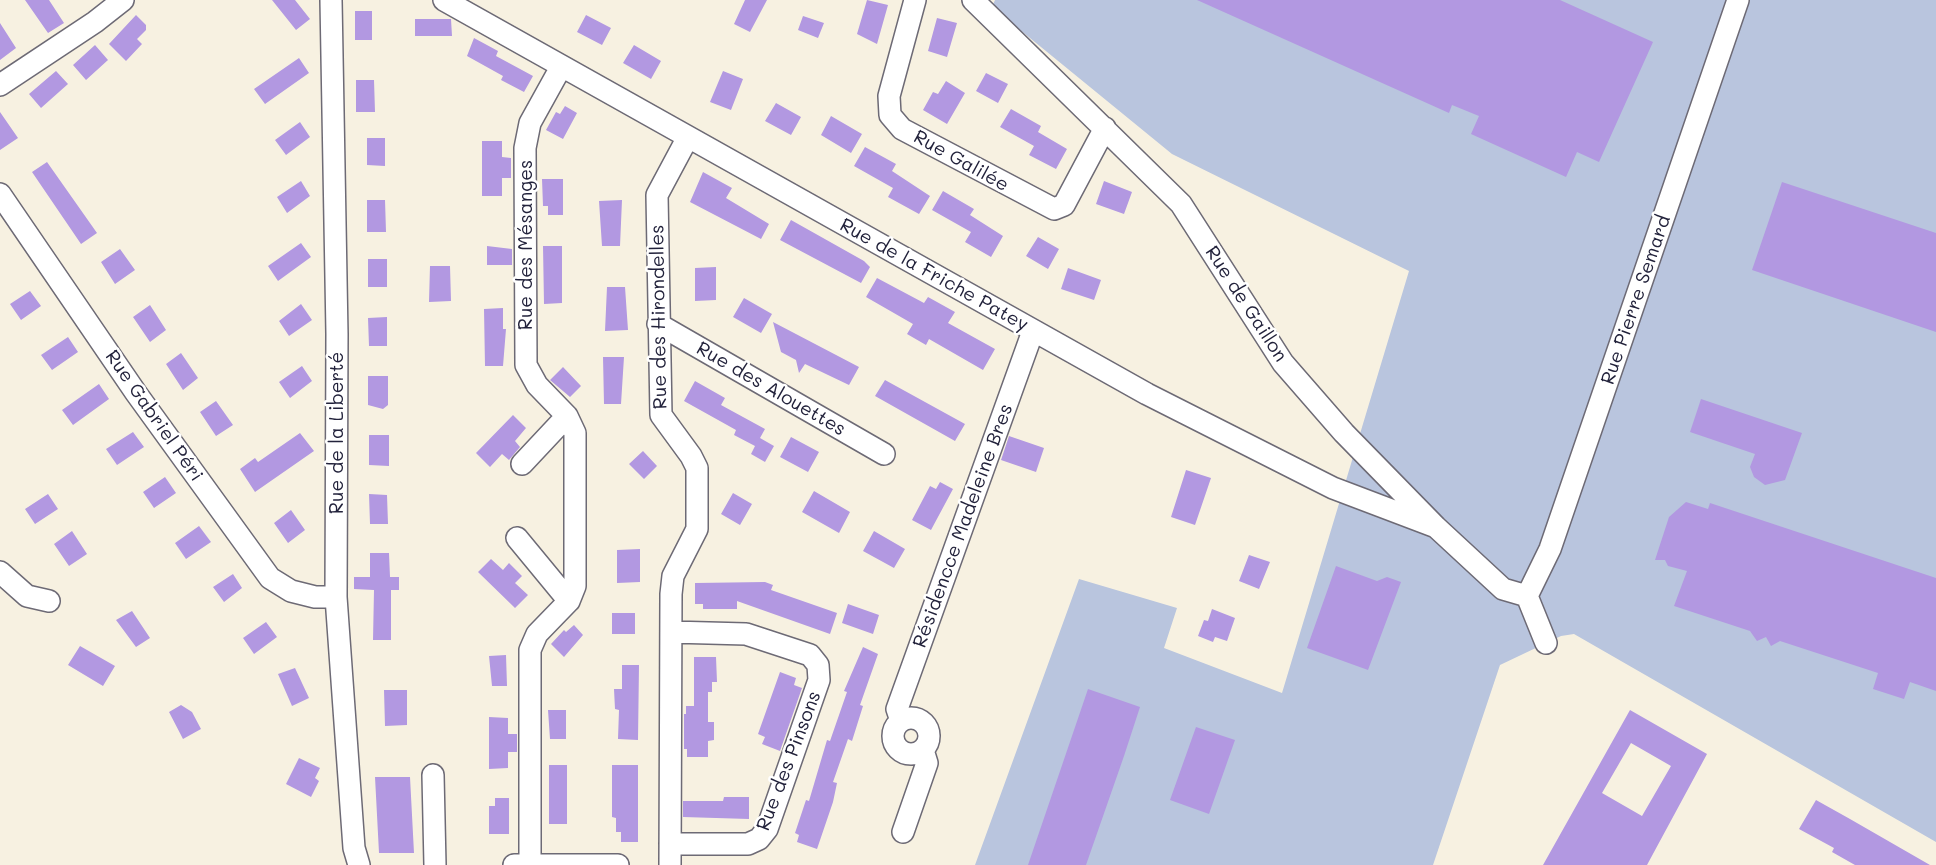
<!DOCTYPE html>
<html>
<head>
<meta charset="utf-8">
<style>
  body { margin:0 }
  canvas { display:block; background:#f7f1e1 }
</style>
</head>
<body>
<canvas width="1936" height="865"></canvas>
<script>
const g = document.querySelector('canvas').getContext('2d');
g.lineJoin = 'round';
function fill(path, color) {
  g.fillStyle = color;
  g.fill(path, 'evenodd');
}
function shape(rows) {
  const path = new Path2D();
  for (const r of rows) {
    if (r.length === 3) {
      path.moveTo(r[0] + r[2], r[1]);
      path.arc(r[0], r[1], r[2], 0, 2 * Math.PI);
      continue;
    }
    path.moveTo(r[0], r[1]);
    for (let i = 2; i < r.length; i += 2) path.lineTo(r[i], r[i + 1]);
  }
  return path;
}
function trace(path, color, width, dash) {
  g.strokeStyle = color;
  g.lineWidth = width;
  g.lineCap = dash ? 'butt' : 'round';
  g.setLineDash(dash || []);
  g.stroke(path);
}
function label(font, color, halo, rows, align = 'center') {
  g.font = font + ' Mali,sans-serif';
  g.lineWidth = 5;
  g.setLineDash([]);
  g.textBaseline = 'middle';
  g.strokeStyle = halo;
  g.fillStyle = color;
  for (const [text, x, y, turn = 0] of rows) {
    g.save();
    g.translate(x, y);
    g.rotate((+turn || 0) * Math.PI / 180);
    g.textAlign = isNaN(turn) ? turn : align;
    if (halo) g.strokeText(text, 0, 0);
    g.fillText(text, 0, 0);
    g.restore();
  }
}
const industrial = shape([
  [995,0,1936,0,1936,842,1574,634,1561,636,1500,665,1433,865,975,865,1079,579,1177,608,1164,648,1282,693,1409,271,1172,154,992,7]
]);
const building = shape([
  [25,0,49,0,64,23,48,33],
  [272,0,295,0,310,19,296,30],
  [745,0,767,0,750,32,734,24],
  [867,0,888,5,877,44,857,34],
  [1197,0,1560,0,1653,42,1599,162,1577,152,1566,177,1471,134,1479,116,1452,105,1449,113],
  [355,11,372,11,372,40,355,40],
  [136,15,146,25,146,30,137,39,142,44,126,61,109,44],
  [586,15,611,28,602,45,577,32],
  [803,16,824,23,818,38,798,30],
  [937,18,957,23,947,57,928,51],
  [415,19,451,19,452,36,415,36],
  [0,23,16,48,0,60],
  [474,38,498,51,496,56,533,76,524,92,501,80,503,76,467,56],
  [95,45,108,60,86,80,73,65],
  [634,45,661,61,651,79,623,63],
  [299,58,309,73,265,104,254,89],
  [56,71,68,84,41,108,29,94],
  [723,71,743,79,731,110,710,102],
  [986,73,1008,84,998,103,976,91],
  [356,80,374,80,375,112,356,112],
  [946,81,965,93,947,124,923,110,933,92,938,94],
  [776,103,801,117,791,135,765,121],
  [565,106,577,113,563,139,546,130,556,112,560,114],
  [1011,109,1041,126,1038,132,1067,149,1056,169,1029,155,1034,146,1000,127],
  [0,112,18,138,0,150],
  [831,116,862,134,851,153,821,135],
  [300,122,310,137,286,155,275,140],
  [367,138,385,138,385,166,367,165],
  [482,141,502,141,502,157,511,158,511,178,502,178,502,196,482,196],
  [865,147,896,164,892,171,930,196,919,214,888,197,893,188,854,166],
  [47,162,97,233,81,244,32,172],
  [703,172,732,188,726,198,769,224,761,239,690,202],
  [542,179,563,179,563,215,548,215,548,206,543,206],
  [301,181,310,196,287,213,277,197],
  [1104,181,1132,192,1124,214,1096,204],
  [1782,182,1936,233,1936,332,1752,270],
  [943,191,974,209,970,215,1003,236,991,257,965,242,971,232,932,210],
  [367,200,385,200,386,232,367,232],
  [622,200,620,246,602,246,599,201],
  [791,220,864,261,870,267,861,283,780,240],
  [1038,237,1059,249,1048,269,1026,256],
  [301,243,311,257,278,281,268,266],
  [487,246,512,249,512,265,487,265],
  [543,246,562,246,562,303,544,304],
  [120,249,135,270,115,284,101,262],
  [368,259,387,259,387,287,368,287],
  [430,266,450,266,451,301,429,302],
  [716,267,716,300,695,301,695,268],
  [1068,268,1101,280,1094,300,1061,289],
  [877,278,924,303,928,297,955,312,948,323,995,349,983,370,929,339,926,345,907,334,913,324,866,297],
  [607,287,625,287,628,330,605,331],
  [30,291,41,306,21,320,10,304],
  [744,298,772,314,761,333,733,317],
  [301,304,312,320,289,336,279,321],
  [150,305,166,330,150,342,133,317],
  [503,308,503,329,506,329,503,366,485,366,484,309],
  [387,317,387,346,369,346,368,318],
  [773,322,859,367,849,385,805,364,799,373,796,360,781,352],
  [68,337,78,352,52,370,41,355],
  [181,353,198,378,183,390,166,364],
  [603,357,624,357,621,404,604,404],
  [302,366,312,381,290,398,279,382],
  [563,367,581,386,570,397,550,380],
  [368,376,388,376,388,405,383,409,368,405],
  [885,380,965,424,955,441,875,396],
  [695,381,725,398,721,405,765,429,760,438,774,446,765,462,751,454,755,446,734,435,736,430,684,401],
  [99,384,109,399,73,425,62,410],
  [1701,399,1802,433,1785,480,1765,485,1754,477,1750,467,1755,454,1690,432],
  [216,401,233,425,216,436,200,412],
  [513,415,526,428,515,441,520,447,509,460,502,454,490,467,476,453],
  [133,432,144,447,117,465,106,449],
  [300,433,314,451,255,492,240,469,255,458,258,462],
  [369,435,389,435,389,466,369,465],
  [1009,436,1044,448,1036,472,1001,460],
  [791,437,819,452,808,472,780,457],
  [643,451,657,466,644,479,629,464],
  [1186,470,1211,478,1195,525,1171,517],
  [165,477,176,493,154,508,143,492],
  [940,482,953,489,931,530,912,520,930,486,936,489],
  [814,491,850,512,839,533,802,512],
  [733,493,752,504,740,525,721,514],
  [48,494,58,509,35,524,25,509],
  [369,494,387,495,388,524,370,524],
  [1686,502,1708,509,1710,503,1936,578,1936,691,1910,682,1904,699,1873,689,1878,673,1780,641,1771,646,1766,637,1757,641,1750,631,1674,606,1687,571,1668,566,1665,560,1655,560,1669,517],
  [291,510,305,530,288,543,274,523],
  [199,526,211,542,186,559,175,543],
  [72,531,87,554,69,566,54,544],
  [874,531,905,549,894,568,863,551],
  [640,549,640,582,617,583,617,550],
  [370,553,389,553,390,577,399,577,399,590,391,590,391,640,373,640,374,590,354,589,354,577,370,577],
  [1249,555,1270,562,1259,589,1239,581],
  [491,559,503,570,509,563,522,576,515,583,528,595,515,608,478,572],
  [1336,566,1377,581,1387,577,1401,582,1368,670,1307,648],
  [233,574,242,588,224,602,213,587],
  [765,582,773,585,771,590,837,613,830,634,737,601,737,609,703,609,703,604,695,604,695,583],
  [848,604,879,615,873,634,842,623],
  [1212,609,1235,618,1227,641,1215,637,1213,642,1198,636,1204,620,1208,621],
  [132,611,150,638,136,647,116,620],
  [612,613,635,613,635,634,612,634],
  [266,622,277,637,254,654,243,638],
  [574,625,583,635,564,657,551,644,564,630,566,632],
  [80,646,115,666,103,686,68,665],
  [863,647,878,654,860,705,863,706,852,741,848,739,833,782,837,783,833,802,817,849,797,842,799,835,795,833,806,800,809,801,827,740,830,741,847,692,844,691],
  [506,655,507,686,492,686,489,656],
  [694,657,716,657,717,682,712,682,712,692,708,692,708,722,714,722,714,740,708,741,708,757,687,757,687,749,684,749,684,714,686,714,686,706,694,706],
  [622,665,639,665,638,740,618,739,619,710,615,709,614,689,622,689],
  [295,668,309,698,292,706,278,674],
  [780,672,796,678,794,685,802,688,780,751,762,744,765,737,758,734],
  [1088,689,1140,707,1124,756,1086,865,1028,865],
  [384,690,407,690,407,725,385,726],
  [181,705,192,712,201,729,183,739,169,712],
  [548,710,566,710,566,739,550,739],
  [1630,710,1707,754,1647,865,1543,865],
  [1631,743,1671,766,1642,816,1602,793],
  [489,717,508,718,508,734,517,734,517,752,508,752,508,768,489,769],
  [1196,727,1235,740,1209,814,1170,800],
  [299,758,320,768,315,778,319,781,311,797,286,784],
  [549,765,567,765,567,824,549,824],
  [612,765,638,765,638,842,621,842,621,832,616,832,616,818,612,817],
  [375,777,410,777,414,853,379,853],
  [724,797,749,797,749,819,683,817,683,801,723,801],
  [495,798,509,798,509,834,489,834,489,806,495,806],
  [1816,800,1850,819,1930,865,1855,865,1832,852,1834,848,1799,829]
]);
const minor = shape([
  [331,0,337,334,336,597,354,848,359,865],
  [444,0,1147,394,1333,488,1436,527],
  [915,0,889,96,890,115,902,129,1054,209,1064,205,1105,128],
  [973,0,1181,204,1283,363,1344,433,1436,527,1503,589,1527,596],
  [0,85,95,22,123,0],
  [0,194,136,393,270,578,291,591,315,597,336,597],
  [658,324,884,454],
  [522,464,567,416,537,385,526,365,525,148,530,123,561,67],
  [517,538,569,601],
  [0,572,27,596,49,601],
  [1527,596,1550,549,1738,0],
  [1527,596,1546,643],
  [911,736,18],
  [901,721,897,709,1033,331],
  [433,775,435,865],
  [903,832,927,763,923,750],
  [670,844,748,844,759,839,767,829,819,680,818,665,810,655,746,634,671,632],
  [530,864,530,650,537,634,569,601,575,586,575,433,567,416],
  [514,865,618,865],
  [670,865,671,594,673,576,697,529,697,468,691,456,661,415,657,195,688,137]
]);
const streetNames = [
  ["Rue Galilée",961,161,29],
  ["Rue des Mésanges",526,245,-90],
  ["Rue de la Friche Patey",934,275,29],
  ["Rue Pierre Semard",1636,300,-71],
  ["Rue de Gaillon",1246,304,57],
  ["Rue des Hirondelles",659,317,-91],
  ["Rue des Alouettes",771,389,30],
  ["Rue Gabriel Péri",154,416,55],
  ["Rue de la Liberté",337,433,-90],
  ["Résidencce Madeleine Bres",963,526,-70],
  ["Rue des Pinsons",789,761,-69]
];
fill(industrial, '#b9c5de');
fill(building, '#b298e1');
trace(minor, '#6d6a75', 24);
trace(minor, '#fff', 21);
label('19px', '#22223b', '#fff', streetNames);
</script>
</body>
</html>
